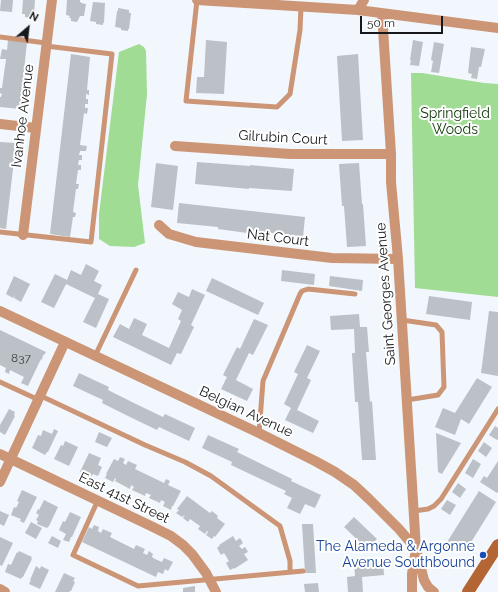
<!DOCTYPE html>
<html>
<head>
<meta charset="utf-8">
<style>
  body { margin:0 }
  #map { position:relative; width:498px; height:592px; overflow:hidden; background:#f1f7fd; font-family:Raleway,sans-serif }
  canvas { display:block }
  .north { position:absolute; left:8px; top:8px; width:40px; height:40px; -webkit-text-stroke:3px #fff; paint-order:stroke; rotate:28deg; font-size:11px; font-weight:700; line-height:16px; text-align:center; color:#16181a }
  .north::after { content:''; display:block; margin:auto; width:14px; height:18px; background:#16181a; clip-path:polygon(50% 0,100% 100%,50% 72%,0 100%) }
  .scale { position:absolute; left:360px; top:16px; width:83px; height:18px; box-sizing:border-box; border:2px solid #16181a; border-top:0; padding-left:5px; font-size:12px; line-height:14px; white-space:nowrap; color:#16181a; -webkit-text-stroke:3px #fff; paint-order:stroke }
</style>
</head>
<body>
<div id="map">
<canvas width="498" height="592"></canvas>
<div class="north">N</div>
<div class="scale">50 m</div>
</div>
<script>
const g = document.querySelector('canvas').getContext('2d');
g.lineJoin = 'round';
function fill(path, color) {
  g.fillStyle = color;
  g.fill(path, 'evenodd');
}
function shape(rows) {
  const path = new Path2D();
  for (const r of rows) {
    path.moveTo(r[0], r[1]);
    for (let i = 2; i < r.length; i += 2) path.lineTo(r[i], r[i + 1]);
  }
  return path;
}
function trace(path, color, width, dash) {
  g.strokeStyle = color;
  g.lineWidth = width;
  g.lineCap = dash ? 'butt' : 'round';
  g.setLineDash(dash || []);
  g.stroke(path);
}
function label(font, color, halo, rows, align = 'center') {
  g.font = font + ' Raleway,sans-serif';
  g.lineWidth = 4;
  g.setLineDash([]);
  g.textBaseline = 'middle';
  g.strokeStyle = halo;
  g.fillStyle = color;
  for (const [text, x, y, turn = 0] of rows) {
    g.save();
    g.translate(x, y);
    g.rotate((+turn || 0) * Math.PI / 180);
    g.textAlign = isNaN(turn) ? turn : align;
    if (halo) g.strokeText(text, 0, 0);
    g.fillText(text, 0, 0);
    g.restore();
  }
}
const green = shape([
  [139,44,144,47,146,51,147,94,138,185,145,243,134,247,110,246,99,239,99,214,119,52],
  [411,73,422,73,484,83,498,84,498,297,415,288]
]);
const building = shape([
  [1,0,13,0,12,12,0,11],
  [23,0,35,0,34,15,31,15,31,18,25,17,25,14,22,14],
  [67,0,80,0,80,2,81,2,81,3,86,4,84,16,80,16,77,22,71,21,71,18,69,18,70,16,66,15],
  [93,2,105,3,104,23,103,23,103,25,96,24,96,22,90,21],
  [118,8,129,10,129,13,131,13,129,29,128,29,128,31,121,30,121,28,115,27,117,11,118,11],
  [8,40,27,42,20,109,0,107,0,97,1,97,2,94,0,93,0,88,2,88,6,59,0,59,2,49,7,50],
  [206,40,227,42,224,94,196,93,197,77,204,77],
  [413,40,423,42,419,66,410,65,411,60,410,60],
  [434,42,444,44,439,73,431,72,433,61,431,60],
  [471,47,485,49,481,67,479,67,477,79,471,78,472,74,468,73],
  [71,54,90,57,87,90,89,90,89,95,86,94,86,99,88,99,88,104,85,104,85,108,88,108,87,114,84,113,80,145,87,146,86,151,80,151,79,155,82,155,82,160,79,160,78,165,81,165,81,170,78,170,76,184,79,184,78,189,76,189,73,212,76,213,75,217,73,217,70,237,50,234],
  [358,54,363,140,342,141,337,56],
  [0,142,16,143,6,229,0,228],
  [197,162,250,166,250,165,294,169,292,191,249,188,249,189,195,184],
  [156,163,178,166,173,210,151,207],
  [359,163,362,204,363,204,366,246,347,247,344,206,342,206,339,164],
  [179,203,305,217,303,237,262,232,262,235,218,229,218,227,177,223],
  [86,264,99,271,94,281,102,285,98,294,109,299,96,328,83,322,95,298,66,284,54,308,41,302,55,274,67,280,71,270,81,275],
  [282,270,315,274,314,285,281,281],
  [14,276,30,284,21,302,14,298,15,295,13,298,6,294],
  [330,276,363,280,362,291,329,286],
  [212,278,264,303,258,315,206,291],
  [192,289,205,295,191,325,194,327,181,354,177,353,171,365,113,337,120,324,129,329,134,318,147,324,142,335,169,348,181,321,178,319,182,310,172,304,178,292,189,297],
  [429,296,472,302,470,320,426,314],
  [489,311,498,312,498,376,481,373],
  [359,314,360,327,367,327,369,352,366,352,370,402,372,401,376,460,362,460,358,402,355,402,352,353,355,353,354,329,331,330,330,316],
  [254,319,268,325,253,355,249,353,236,380,253,389,247,401,221,389,227,377,223,375,237,347,240,349],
  [0,330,46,352,44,355,43,355,42,360,41,359,28,386,21,383,24,377,10,370,9,374,5,372,6,368,0,365],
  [307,345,320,351,307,378,311,380,297,410,319,421,313,433,285,420,291,408,284,404,298,374,294,372],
  [79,373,109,387,108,390,136,404,163,417,165,414,195,428,189,441,159,427,157,430,130,417,102,403,103,400,73,386],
  [477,378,492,387,469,424,461,419,455,435,435,427,443,408,455,413],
  [9,409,15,412,14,415,15,416,5,435,0,432,0,425],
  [495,426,498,428,498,439,497,440,489,435],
  [54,429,58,431,48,452,47,452,45,455,32,448,38,435,41,436,43,430,52,434],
  [99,432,112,438,107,447,95,442],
  [436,433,461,443,442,474,438,472],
  [208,435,239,449,237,452,292,479,291,481,321,495,315,508,305,504,300,514,287,508,292,498,284,494,286,491,231,465,232,462,202,448],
  [65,441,78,447,69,466,54,459,61,445,63,446],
  [484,442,492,448,486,457,478,451],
  [89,453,101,458,98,465,102,467,98,476,93,474,91,477,80,472],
  [120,457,125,459,123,463,126,465,128,461,137,465,135,469,164,483,166,479,170,481,168,485,181,491,173,506,172,506,171,510,163,506,165,502,161,500,160,503,149,498,151,495,146,493,145,496,132,490,134,487,131,485,130,489,115,481,116,479,115,478,113,482,105,478,107,474,106,474,114,459,118,461],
  [473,459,481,464,473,478,465,473],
  [498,461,498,492,497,493,480,482,484,476,487,478],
  [458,483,466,489,460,498,452,492],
  [22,490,37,497,24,523,20,521,21,519,11,515,14,507,16,508,19,502,17,501],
  [479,491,496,502,465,552,456,548,453,553,444,547],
  [187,496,210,513,212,511,218,516,217,518,225,524,215,537,214,536,212,539,206,535,208,532,207,531,205,534,198,529,200,526,190,519,188,522,183,518,185,515,182,517,176,513,179,510,177,509],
  [44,500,58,507,49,526,47,528,37,524,38,521,36,520,39,515,36,513,38,509,39,510],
  [447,500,456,505,450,515,441,509],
  [0,511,9,515,4,526,0,524],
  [70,512,81,517,72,537,71,537,69,542,63,540,66,534,59,530,63,521,65,522],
  [354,517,377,539,367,549,344,527],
  [31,522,42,528,36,539,25,533],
  [302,524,313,524,316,573,305,573],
  [94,525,99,527,98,531,101,533,103,529,112,533,110,537,134,549,136,545,145,549,143,553,147,555,149,551,153,554,152,557,155,559,162,562,164,558,173,562,168,571,165,569,163,574,158,572,156,577,82,542,89,527,92,529],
  [52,536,61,541,58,548,48,543],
  [233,536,236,541,240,538,243,543,239,546,242,549,245,547,247,550,248,552,244,554,248,560,234,569,234,568,230,570,226,563,229,561,224,553,221,555,217,548,220,545,219,545],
  [0,537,13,543,2,566,0,565],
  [19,551,32,557,31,559,32,559,23,577,22,577,21,579,5,572,8,564,11,565,17,552,18,553],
  [383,561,384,575,362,577,363,592,348,592,347,577,355,576,354,563],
  [36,566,40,569,41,566,49,570,40,589,29,584,31,580,30,580],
  [64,573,75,578,73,581,75,582,71,591,70,591,69,592,55,592],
  [318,583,319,592,305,592,304,584],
  [195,586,195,592,183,592,183,588]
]);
const lane = shape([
  [197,0,186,101,277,107,290,94,300,30,301,7],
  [0,37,46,43],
  [0,232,91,242,112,54,46,46],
  [402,320,436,325,442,332,444,387,438,395,407,400],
  [95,356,136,270],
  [0,382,39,400],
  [41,396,145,445,185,462,211,476,280,526,290,561,290,572],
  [259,433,263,381,300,294,302,291,308,289,355,294],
  [98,500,73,555,138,586,303,571],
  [414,511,428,509,434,506,441,499,498,409]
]);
const street = shape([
  [197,0,358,10,498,28],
  [358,10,364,0],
  [382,13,391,154,391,182,398,259,416,549,412,574,412,592],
  [0,124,36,128],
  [175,146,290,154,391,154],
  [159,225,169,234,196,242,332,258,398,259],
  [23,235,52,0],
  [0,311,259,433,315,461,335,472,354,485,369,499,399,529,416,549,424,580,428,587,434,592],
  [0,454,153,527,171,536,183,545,192,554,206,573,216,592],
  [0,482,65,342],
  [0,589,5,592]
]);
const secondary = shape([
  [468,592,498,545]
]);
const markers = [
  [483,555,4,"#1a4fb4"]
];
const numberNames = [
  ["837",21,358]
];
const parkNames = [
  ["Springfield",455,114],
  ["Woods",455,130]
];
const streetNames = [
  ["Ivanhoe Avenue",23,116,-83],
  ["Gilrubin Court",283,138,3],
  ["Nat Court",278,238,7],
  ["Saint Georges Avenue",386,294,-94],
  ["Belgian Avenue",246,412,25],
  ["East 41st Street",124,498,26]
];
const transitNames = [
  ["The Alameda & Argonne",475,547],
  ["Avenue Southbound",475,563]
];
fill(green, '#a0dc94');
fill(building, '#bbc1c6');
trace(lane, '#cc9676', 5);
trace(street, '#cc9676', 10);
trace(secondary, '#b36533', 12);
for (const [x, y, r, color] of markers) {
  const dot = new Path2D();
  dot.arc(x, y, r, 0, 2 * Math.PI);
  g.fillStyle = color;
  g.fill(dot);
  trace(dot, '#fff', 1.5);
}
label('12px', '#3f4245', null, numberNames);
label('14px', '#0f3706', '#fff', parkNames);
label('14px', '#16181a', '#fff', streetNames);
label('14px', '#164399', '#fff', transitNames, 'right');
</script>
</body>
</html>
